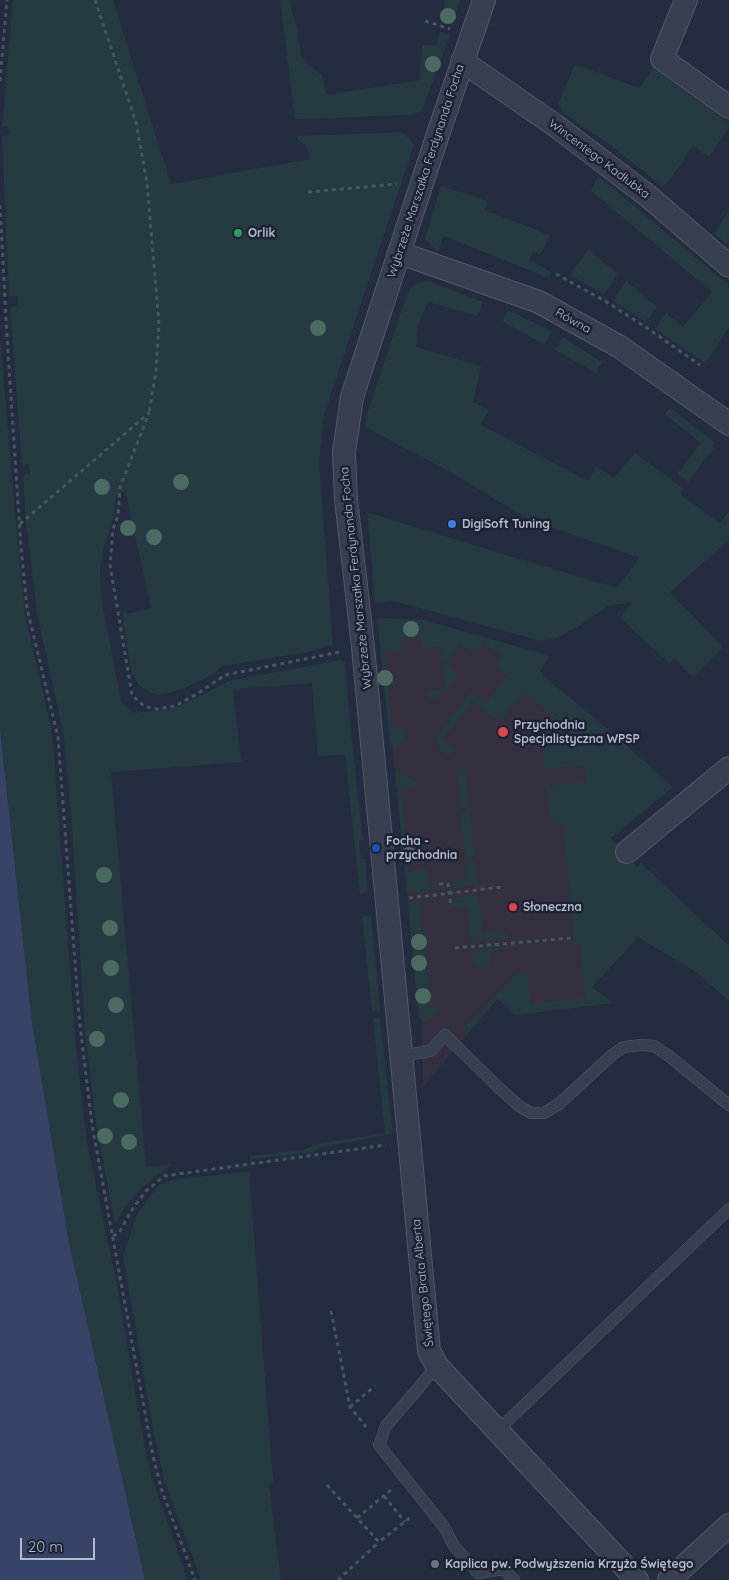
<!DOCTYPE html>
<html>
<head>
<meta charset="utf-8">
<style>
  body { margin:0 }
  #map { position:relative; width:729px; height:1580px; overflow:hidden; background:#242c40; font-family:Quicksand,sans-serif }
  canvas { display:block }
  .scale { position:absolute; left:20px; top:1538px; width:75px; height:22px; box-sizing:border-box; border:2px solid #b4baca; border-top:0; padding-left:6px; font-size:15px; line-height:18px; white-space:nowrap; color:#b4baca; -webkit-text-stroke:4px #1d2335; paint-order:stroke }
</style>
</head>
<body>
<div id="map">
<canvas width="729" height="1580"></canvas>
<div class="scale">20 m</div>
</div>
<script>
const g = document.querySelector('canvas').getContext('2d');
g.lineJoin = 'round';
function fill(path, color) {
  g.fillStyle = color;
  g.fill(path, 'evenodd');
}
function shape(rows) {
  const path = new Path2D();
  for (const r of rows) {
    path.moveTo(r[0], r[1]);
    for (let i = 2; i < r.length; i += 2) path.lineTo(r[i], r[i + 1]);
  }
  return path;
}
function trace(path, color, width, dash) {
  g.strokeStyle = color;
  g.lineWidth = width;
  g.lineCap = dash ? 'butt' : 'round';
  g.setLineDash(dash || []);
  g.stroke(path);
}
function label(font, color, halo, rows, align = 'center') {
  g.font = font + ' Quicksand,sans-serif';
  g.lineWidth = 5;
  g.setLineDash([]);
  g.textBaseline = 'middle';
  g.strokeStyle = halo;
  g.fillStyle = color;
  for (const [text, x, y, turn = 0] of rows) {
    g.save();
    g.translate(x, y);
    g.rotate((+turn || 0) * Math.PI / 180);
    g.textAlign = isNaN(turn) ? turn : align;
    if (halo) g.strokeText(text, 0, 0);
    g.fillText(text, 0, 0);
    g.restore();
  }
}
const medical = shape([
  [427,625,530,656,544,676,615,735,673,787,611,838,637,867,641,863,729,946,729,1001,695,971,638,937,592,987,613,1003,515,1015,497,999,423,1087,421,1022,380,629]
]);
const green = shape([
  [13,0,113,0,171,184,309,159,307,147,297,139,297,136,402,132,411,140,414,145,324,415,319,463,333,645,308,652,222,666,214,674,185,688,161,695,149,692,138,684,131,670,122,614,125,609,127,614,151,608,125,490,115,497,113,520,104,547,100,570,102,602,121,701,133,713,167,710,189,702,229,681,334,661,341,660,345,663,352,743,363,840,359,841,361,859,365,859,368,891,360,895,345,755,318,756,312,683,233,689,241,762,111,772,146,1167,173,1164,157,1175,137,1193,126,1206,115,1223,96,1124,85,1032,72,825,64,737,37,613,25,513,23,475,30,474,29,464,22,465,10,307,18,306,18,296,9,296,2,136,9,135,8,127,2,126],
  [280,0,290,0,293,16,296,23,301,56,309,66,322,75,326,95,420,80,422,45,437,45,440,31,450,35,425,103,421,112,411,115,295,119],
  [445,0,460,0,452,24,441,20],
  [575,64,639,88,653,68,729,123,729,127,709,157,693,146,682,163,663,187,610,145,564,113,558,104],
  [598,176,729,285,729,328,705,363,655,329,666,313,683,327,712,292,591,191],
  [441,186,488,201,484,210,537,230,550,236,540,255,533,251,529,259,552,273,549,278,444,236,438,251,434,248,425,239],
  [729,211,729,246,714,234],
  [588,249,618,274,604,294,570,275],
  [626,281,657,307,646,322,613,301],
  [424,282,430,282,483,302,478,316,428,302,420,320,417,330,416,347,481,366,473,402,489,410,481,425,588,481,596,467,614,477,635,453,684,489,680,494,720,523,729,511,729,540,670,592,723,647,693,677,674,659,670,664,620,618,632,602,608,606,579,626,556,638,541,641,393,601,375,603,367,512,503,554,617,588,639,558,526,518,452,473,365,427,367,414,406,297,411,288,417,283],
  [507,310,552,331,545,345,503,322],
  [0,337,18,547,25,614,50,723,53,744,76,1048,87,1143,117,1286,145,1449,152,1478,188,1580,145,1580,69,1244,32,1023,0,729],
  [563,337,602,362,596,373,555,350],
  [670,408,714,442,713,449,688,482,677,474,701,443,665,414],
  [377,618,424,620,550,656,540,671,543,676,615,735,673,787,611,838,637,867,641,863,729,946,729,1001,695,971,638,937,592,987,613,1003,515,1015,497,999,467,1035,462,1030,518,972,525,973,528,976,531,1004,585,998,580,943,575,943,562,822,550,822,546,787,587,781,584,765,545,769,542,751,563,724,524,693,503,718,494,718,473,702,443,739,454,749,448,757,438,749,437,735,471,692,486,703,507,676,494,666,501,656,484,644,475,655,461,644,445,664,459,675,443,695,430,699,428,698,427,692,445,689,441,647,422,648,420,636,401,637,402,650,385,652,392,728,404,728,405,736,404,739,399,745,390,746],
  [456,770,466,770,469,807,460,808],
  [395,772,407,776,418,785,401,787,407,846,415,845,416,859,415,861,408,862,409,870,427,869,430,887,446,885,446,888,407,892],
  [470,812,475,856,465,857,460,813],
  [476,860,478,885,453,887,452,880,467,878,465,861],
  [479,895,483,934,507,931,507,938,470,941,467,906,452,906,451,898],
  [420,901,431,1008,439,1008,427,1023,425,1023,419,1018,408,903],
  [362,915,371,916,380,1011,372,1012],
  [504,947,504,950,490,952,491,966,484,967,478,965,475,963,472,958,472,950],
  [373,1018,380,1018,392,1127,393,1131,390,1134,320,1148,314,1152,250,1159,250,1156,302,1150,321,1143,385,1133],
  [249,1171,273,1481,269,1486,281,1580,201,1580,165,1483,155,1440,123,1256,136,1217,150,1196,160,1184,172,1180]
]);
const water = shape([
  [0,729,32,1023,69,1243,145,1580,0,1580]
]);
const path = shape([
  [95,0,136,122,147,183,159,324,156,371,149,413],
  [425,21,450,29],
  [0,81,7,0],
  [308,192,397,184],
  [0,205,7,337,21,548,27,608,58,737,79,1016,92,1125,153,1456,162,1491,195,1580],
  [556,274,605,301,647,328,700,365],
  [20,524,149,413,120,487,118,516,113,529,110,565,132,695,145,707,158,709,175,706,197,694,225,675,340,652],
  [439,884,448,884,451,907],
  [409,898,502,887],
  [455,948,571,938],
  [113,1236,119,1233,131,1211,146,1191,164,1176,386,1145],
  [331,1311,350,1407,366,1427],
  [350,1407,375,1386],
  [327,1485,379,1542,412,1516],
  [384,1496,405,1522],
  [357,1518,391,1490],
  [338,1580,379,1542]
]);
const service = shape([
  [402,1056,430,1051,445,1035,499,1088,519,1106,531,1113,544,1113,559,1104,612,1055,624,1047,642,1045,654,1046,669,1056,729,1105],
  [437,1366,386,1426,379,1445,444,1527,454,1546,478,1573,504,1569,514,1580],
  [497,1431,729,1209]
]);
const minor = shape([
  [484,0,439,131,352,397,344,452,346,499,363,647,429,1351,437,1366,637,1580],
  [686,0,662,59,729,107],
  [462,61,556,126,648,196,729,266],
  [400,253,539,302,620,347,729,424],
  [627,852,729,768],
  [669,1580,729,1525]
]);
const trees = [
  [448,16],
  [433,64],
  [318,328],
  [181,482],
  [102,487],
  [128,528],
  [154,537],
  [411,629],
  [385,678],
  [409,855],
  [104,875],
  [110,928],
  [419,942],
  [419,963],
  [111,968],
  [423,996],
  [116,1005],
  [97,1039],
  [121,1100],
  [105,1136],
  [129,1142]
];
const markers = [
  [238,233,5,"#2e9e5b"],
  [452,524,5,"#3f7fe0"],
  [503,732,6,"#e0444e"],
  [376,848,5,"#1a4fb4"],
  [513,907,5,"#e0444e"],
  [435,1564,5,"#6b7280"]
];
const streetNames = [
  ["Wincentego Kadłubka",599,159,37],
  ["Wybrzeże Marszałka Ferdynanda Focha",426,171,-72],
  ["Równa",573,321,29],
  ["Wybrzeże Marszałka Ferdynanda Focha",356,578,-96],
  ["Świętego Brata Alberta",423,1283,-96]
];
const poiNames = [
  ["Orlik",248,233],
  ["DigiSoft Tuning",462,524],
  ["Przychodnia",514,725],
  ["Specjalistyczna WPSP",514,739],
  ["Focha -",386,841],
  ["przychodnia",386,855],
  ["Słoneczna",523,907],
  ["Kaplica pw. Podwyższenia Krzyża Świętego",445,1564]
];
fill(medical, '#353040');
fill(green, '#263a41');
fill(water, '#374467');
trace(service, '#53596a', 12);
trace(minor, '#53596a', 24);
trace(path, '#44575e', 3, [4, 4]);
trace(service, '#383f50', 11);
trace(minor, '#383f50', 22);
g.fillStyle = '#4b6a62';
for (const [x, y] of trees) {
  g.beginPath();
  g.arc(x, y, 8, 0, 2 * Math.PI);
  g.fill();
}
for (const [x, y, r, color] of markers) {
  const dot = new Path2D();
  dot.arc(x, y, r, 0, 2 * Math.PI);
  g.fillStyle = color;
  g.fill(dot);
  trace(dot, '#1d2335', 2);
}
label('12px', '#b4baca', '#1d2335', streetNames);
label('bold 12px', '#b4baca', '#1d2335', poiNames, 'left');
</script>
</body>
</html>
